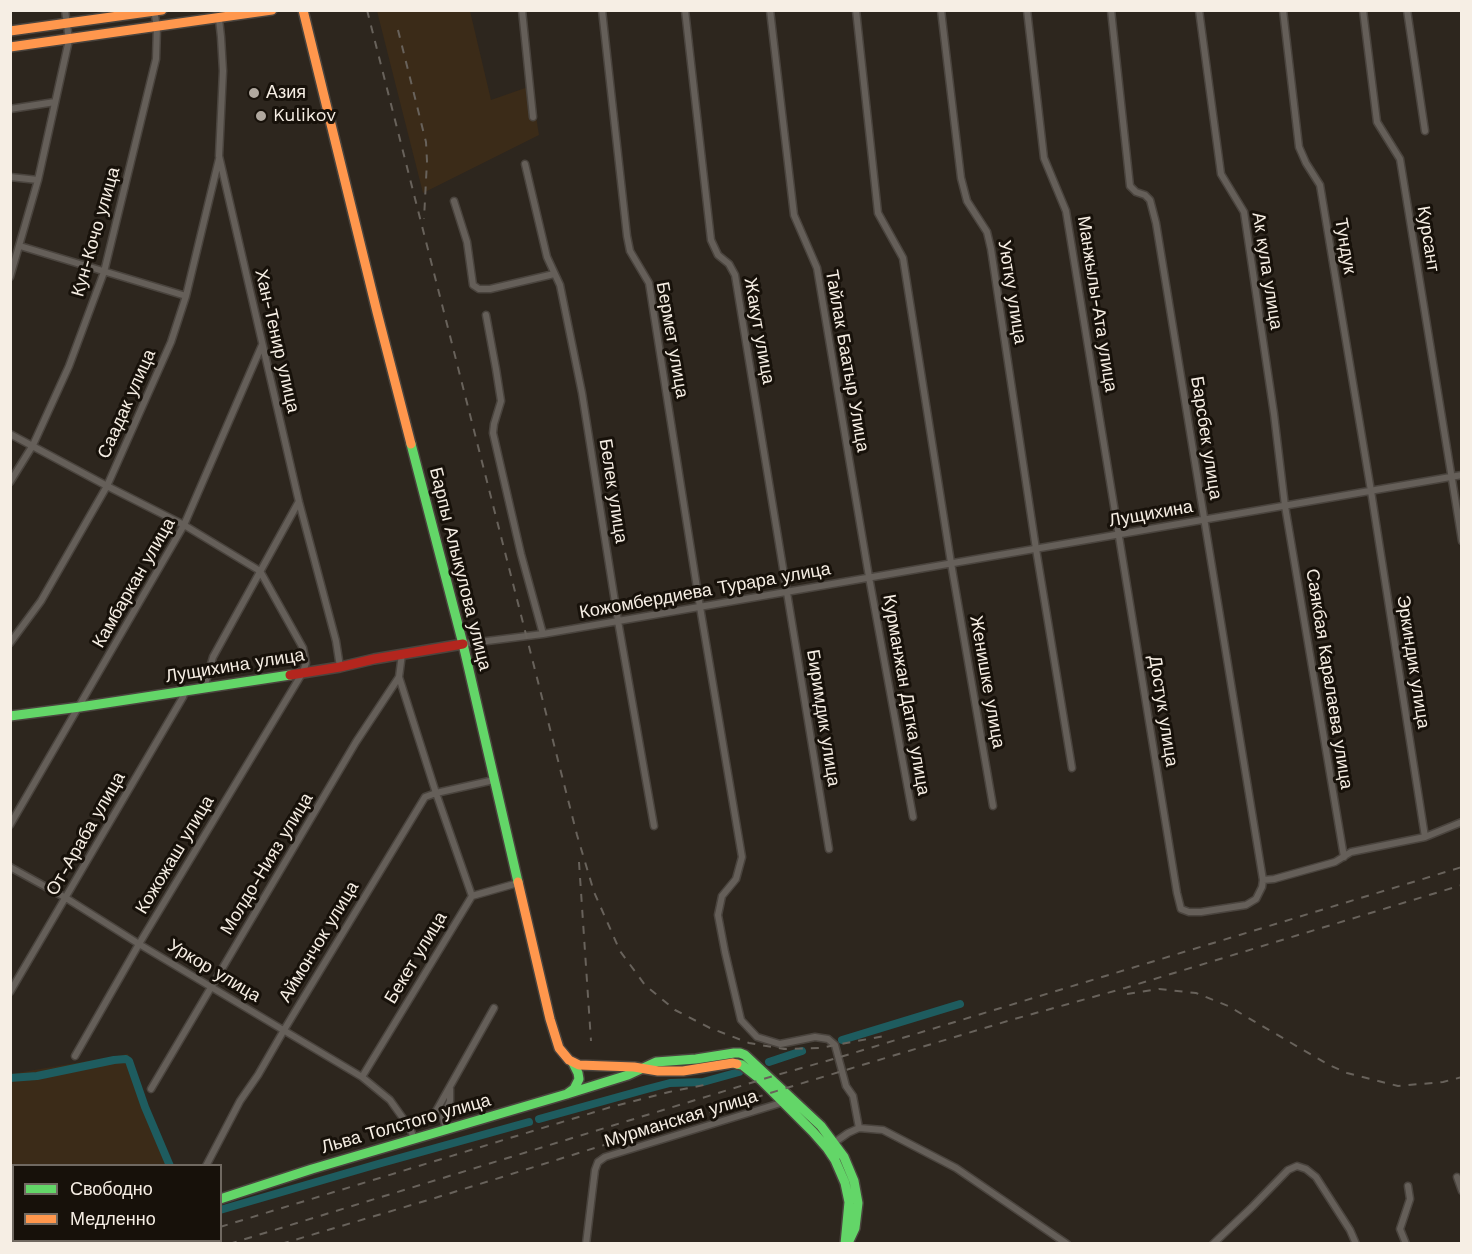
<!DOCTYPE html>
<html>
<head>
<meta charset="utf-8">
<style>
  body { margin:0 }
  #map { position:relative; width:1472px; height:1254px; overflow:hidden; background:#2d261e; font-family:"Work Sans",sans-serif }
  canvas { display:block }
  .frame { position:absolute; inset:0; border:12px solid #f6eee4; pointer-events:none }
  .legend { position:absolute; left:12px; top:1164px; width:210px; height:78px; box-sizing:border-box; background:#17110a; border:2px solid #706961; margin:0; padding:8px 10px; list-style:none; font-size:18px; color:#f6eee4 }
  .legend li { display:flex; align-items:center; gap:12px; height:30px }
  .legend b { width:30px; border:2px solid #706961 }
</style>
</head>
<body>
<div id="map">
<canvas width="1472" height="1254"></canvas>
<div class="frame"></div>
<ul class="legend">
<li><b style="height:8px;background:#63d668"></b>Свободно</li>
<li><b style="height:8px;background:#ff974d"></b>Медленно</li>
</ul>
</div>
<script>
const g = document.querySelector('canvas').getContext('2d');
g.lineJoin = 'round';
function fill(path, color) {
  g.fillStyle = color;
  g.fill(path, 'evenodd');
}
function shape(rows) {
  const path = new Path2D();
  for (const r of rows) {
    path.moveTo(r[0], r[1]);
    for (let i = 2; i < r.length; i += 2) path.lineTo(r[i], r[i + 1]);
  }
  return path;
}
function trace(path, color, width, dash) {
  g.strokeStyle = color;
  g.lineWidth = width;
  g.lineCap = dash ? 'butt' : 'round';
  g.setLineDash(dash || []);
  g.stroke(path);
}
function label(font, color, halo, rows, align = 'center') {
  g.font = font + ' "Work Sans",sans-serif';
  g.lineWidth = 6;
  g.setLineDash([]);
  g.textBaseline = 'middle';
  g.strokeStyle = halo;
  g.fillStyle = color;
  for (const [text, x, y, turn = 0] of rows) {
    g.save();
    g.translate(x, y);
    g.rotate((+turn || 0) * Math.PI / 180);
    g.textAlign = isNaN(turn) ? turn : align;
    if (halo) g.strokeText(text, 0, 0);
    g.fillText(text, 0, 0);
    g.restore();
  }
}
const built = shape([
  [377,11,470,11,491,100,531,86,539,135,423,193],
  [128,1054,169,1165,14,1166,14,1240,80,1241,71,1244,11,1243,11,1074]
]);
const canal = shape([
  [842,1040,960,1004],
  [769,1062,802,1051],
  [10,1078,37,1076,114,1060,126,1059,129,1061,145,1107,170,1166],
  [539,1119,647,1089,670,1083,703,1082,739,1072],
  [220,1210,378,1164,529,1122]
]);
const street = shape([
  [522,10,533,117],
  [602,10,627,236,630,251,649,283,700,607,742,857,736,879,722,896,718,915,725,952,741,1020,757,1037,780,1044,815,1037,828,1039,835,1045,846,1086,853,1096,859,1128],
  [685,10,711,240,718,255,729,264,735,275,829,849],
  [770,10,794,215,817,268,869,577,913,817],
  [856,10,878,213,903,258,951,563,993,806],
  [941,10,961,178,967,201,987,232,991,249,1036,549,1072,768],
  [1027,10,1044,158,1066,211,1177,893,1181,909,1189,912,1201,912,1246,905,1256,899,1262,887,1263,880,1156,223,1150,200,1145,195,1136,192,1130,186,1111,10],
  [1199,10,1221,174,1244,212,1274,414,1285,506,1344,857],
  [1283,10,1299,147,1306,163,1320,185,1371,491,1425,837],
  [1363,10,1377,122,1400,159,1462,541],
  [1407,10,1425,131],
  [219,19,221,37,223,71,219,156,299,502,336,641,340,667],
  [10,109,55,102],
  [525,164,547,257,560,285,582,393,618,621,654,826],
  [10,177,38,180],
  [454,201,467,242,473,285,479,289,490,289,554,274],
  [20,246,186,296],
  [10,277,38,180,65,58,69,40,65,10],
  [486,315,496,369,501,401,494,424,493,433,521,554,543,634],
  [10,434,107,486,184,525,260,571,303,648,306,663,303,672,139,944,75,1056],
  [10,482,33,445,69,366,104,272,156,59,157,27,154,10],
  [10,643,41,601,107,486,171,342,186,296,219,159],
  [463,644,543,634,1462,475],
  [399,677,436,793,472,896],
  [204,688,213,657,298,503],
  [10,825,184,525,262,345],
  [10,867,66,898,139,944,362,1077,390,1100,410,1128,414,1139],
  [1263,880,1274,879,1335,862,1351,852,1425,837,1462,822],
  [10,992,183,697,185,691],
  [362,1077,472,896,518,883],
  [151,1089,356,742,399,677,402,654],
  [435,1113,494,1008],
  [859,1128,883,1130,956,1168,1067,1244],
  [446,1129,443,1117,450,1101,450,1089],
  [831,1145,848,1133,859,1128],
  [206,1166,240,1101,258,1075,284,1030,425,797,436,793,494,780],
  [1457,1177,1462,1191],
  [586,1244,595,1170,598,1162,605,1157,784,1102],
  [1213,1244,1252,1207,1288,1170,1297,1166,1306,1169,1316,1177,1350,1230,1356,1244],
  [1406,1244,1400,1229,1410,1199,1408,1186]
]);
const fast = shape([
  [411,444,463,644,518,882],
  [10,716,80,707,290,675],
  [737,1064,742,1065,761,1080,813,1132,827,1148,835,1160,845,1183,849,1202,845,1244],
  [567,1094,628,1075,656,1062,696,1059,734,1053,740,1053,745,1055,821,1126,844,1157,854,1181,858,1203,855,1228,848,1243],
  [220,1199,312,1169,567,1094,574,1089,579,1079,578,1073,573,1063]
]);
const slow = shape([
  [303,10,377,312,411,444],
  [10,31,162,10],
  [10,47,272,10],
  [518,882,550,1019,559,1048,569,1060,579,1065,634,1067,658,1071,683,1071,733,1063,737,1064],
  [100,1244,108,1240]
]);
const jam = shape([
  [290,675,340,667,374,659,463,644]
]);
const rail = shape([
  [367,10,577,835,594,892,620,951,645,985,675,1010,710,1028,749,1043,784,1049,820,1048,884,1036],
  [398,30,426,142,427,161,424,219],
  [579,862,591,1041],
  [1127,994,1159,989,1196,993,1228,1006,1329,1065,1347,1073,1398,1086,1443,1082,1462,1077],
  [220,1227,611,1107,669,1092,704,1085],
  [174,1244,182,1240],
  [206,1244,215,1240],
  [229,1244,770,1077,837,1058,1462,867],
  [281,1244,435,1198,783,1089,1011,1020,1125,988,1462,885]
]);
const markers = [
  [254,93,6,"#b0a89f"],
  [261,116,6,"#b0a89f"]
];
const poiNames = [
  ["Азия",266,93],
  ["Kulikov",273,116]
];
const streetNames = [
  ["Кун-Кочо улица",96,232,-74],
  ["Курсант",1428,239,81],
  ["Тундук",1345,246,80],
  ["Ак кула улица",1267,271,81],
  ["Уютку улица",1012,292,81],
  ["Манжылы-Ата улица",1097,304,81],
  ["Жакут улица",759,331,80],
  ["Бермет улица",672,340,80],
  ["Хан-Тенир улица",277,341,77],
  ["Тайлак Баатыр Улица",847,361,80],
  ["Саадак улица",127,404,-66],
  ["Барсбек улица",1206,438,81],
  ["Белек улица",613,491,81],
  ["Лущихина",1151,514,-10],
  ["Барпы Алыкулова улица",460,569,76],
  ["Камбаркан улица",134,583,-60],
  ["Кожомбердиева Турара улица",705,591,-10],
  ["Эркиндик улица",1413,662,81],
  ["Лущихина улица",235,666,-9],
  ["Саякбая Каралаева улица",1329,679,81],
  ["Женишке улица",987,682,80],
  ["Курманжан Датка улица",906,695,80],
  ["Достук улица",1163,711,81],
  ["Биримдик улица",823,718,81],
  ["От-Араба улица",86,834,-60],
  ["Кожожаш улица",175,855,-59],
  ["Молдо-Нияз улица",267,864,-59],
  ["Аймончок улица",319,942,-59],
  ["Бекет улица",416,958,-59],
  ["Уркор улица",214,971,31],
  ["Мурманская улица",681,1119,-17],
  ["Льва Толстого улица",406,1124,-16]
];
fill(built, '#3b2b18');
trace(canal, '#1e5c5f', 8);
trace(street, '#4a443e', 9);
trace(fast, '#4a443e', 12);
trace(slow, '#4a443e', 12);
trace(jam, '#4a443e', 12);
trace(street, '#655f59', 6);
trace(fast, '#63d668', 9);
trace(slow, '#ff974d', 9);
trace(jam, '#b3261e', 9);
trace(rail, '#68625b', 2, [8, 8]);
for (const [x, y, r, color] of markers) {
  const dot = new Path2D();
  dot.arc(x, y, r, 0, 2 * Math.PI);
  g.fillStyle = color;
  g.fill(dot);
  trace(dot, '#17110a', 2);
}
label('18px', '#f6eee4', '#17110a', poiNames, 'left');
label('18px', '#f6eee4', '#17110a', streetNames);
</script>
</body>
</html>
